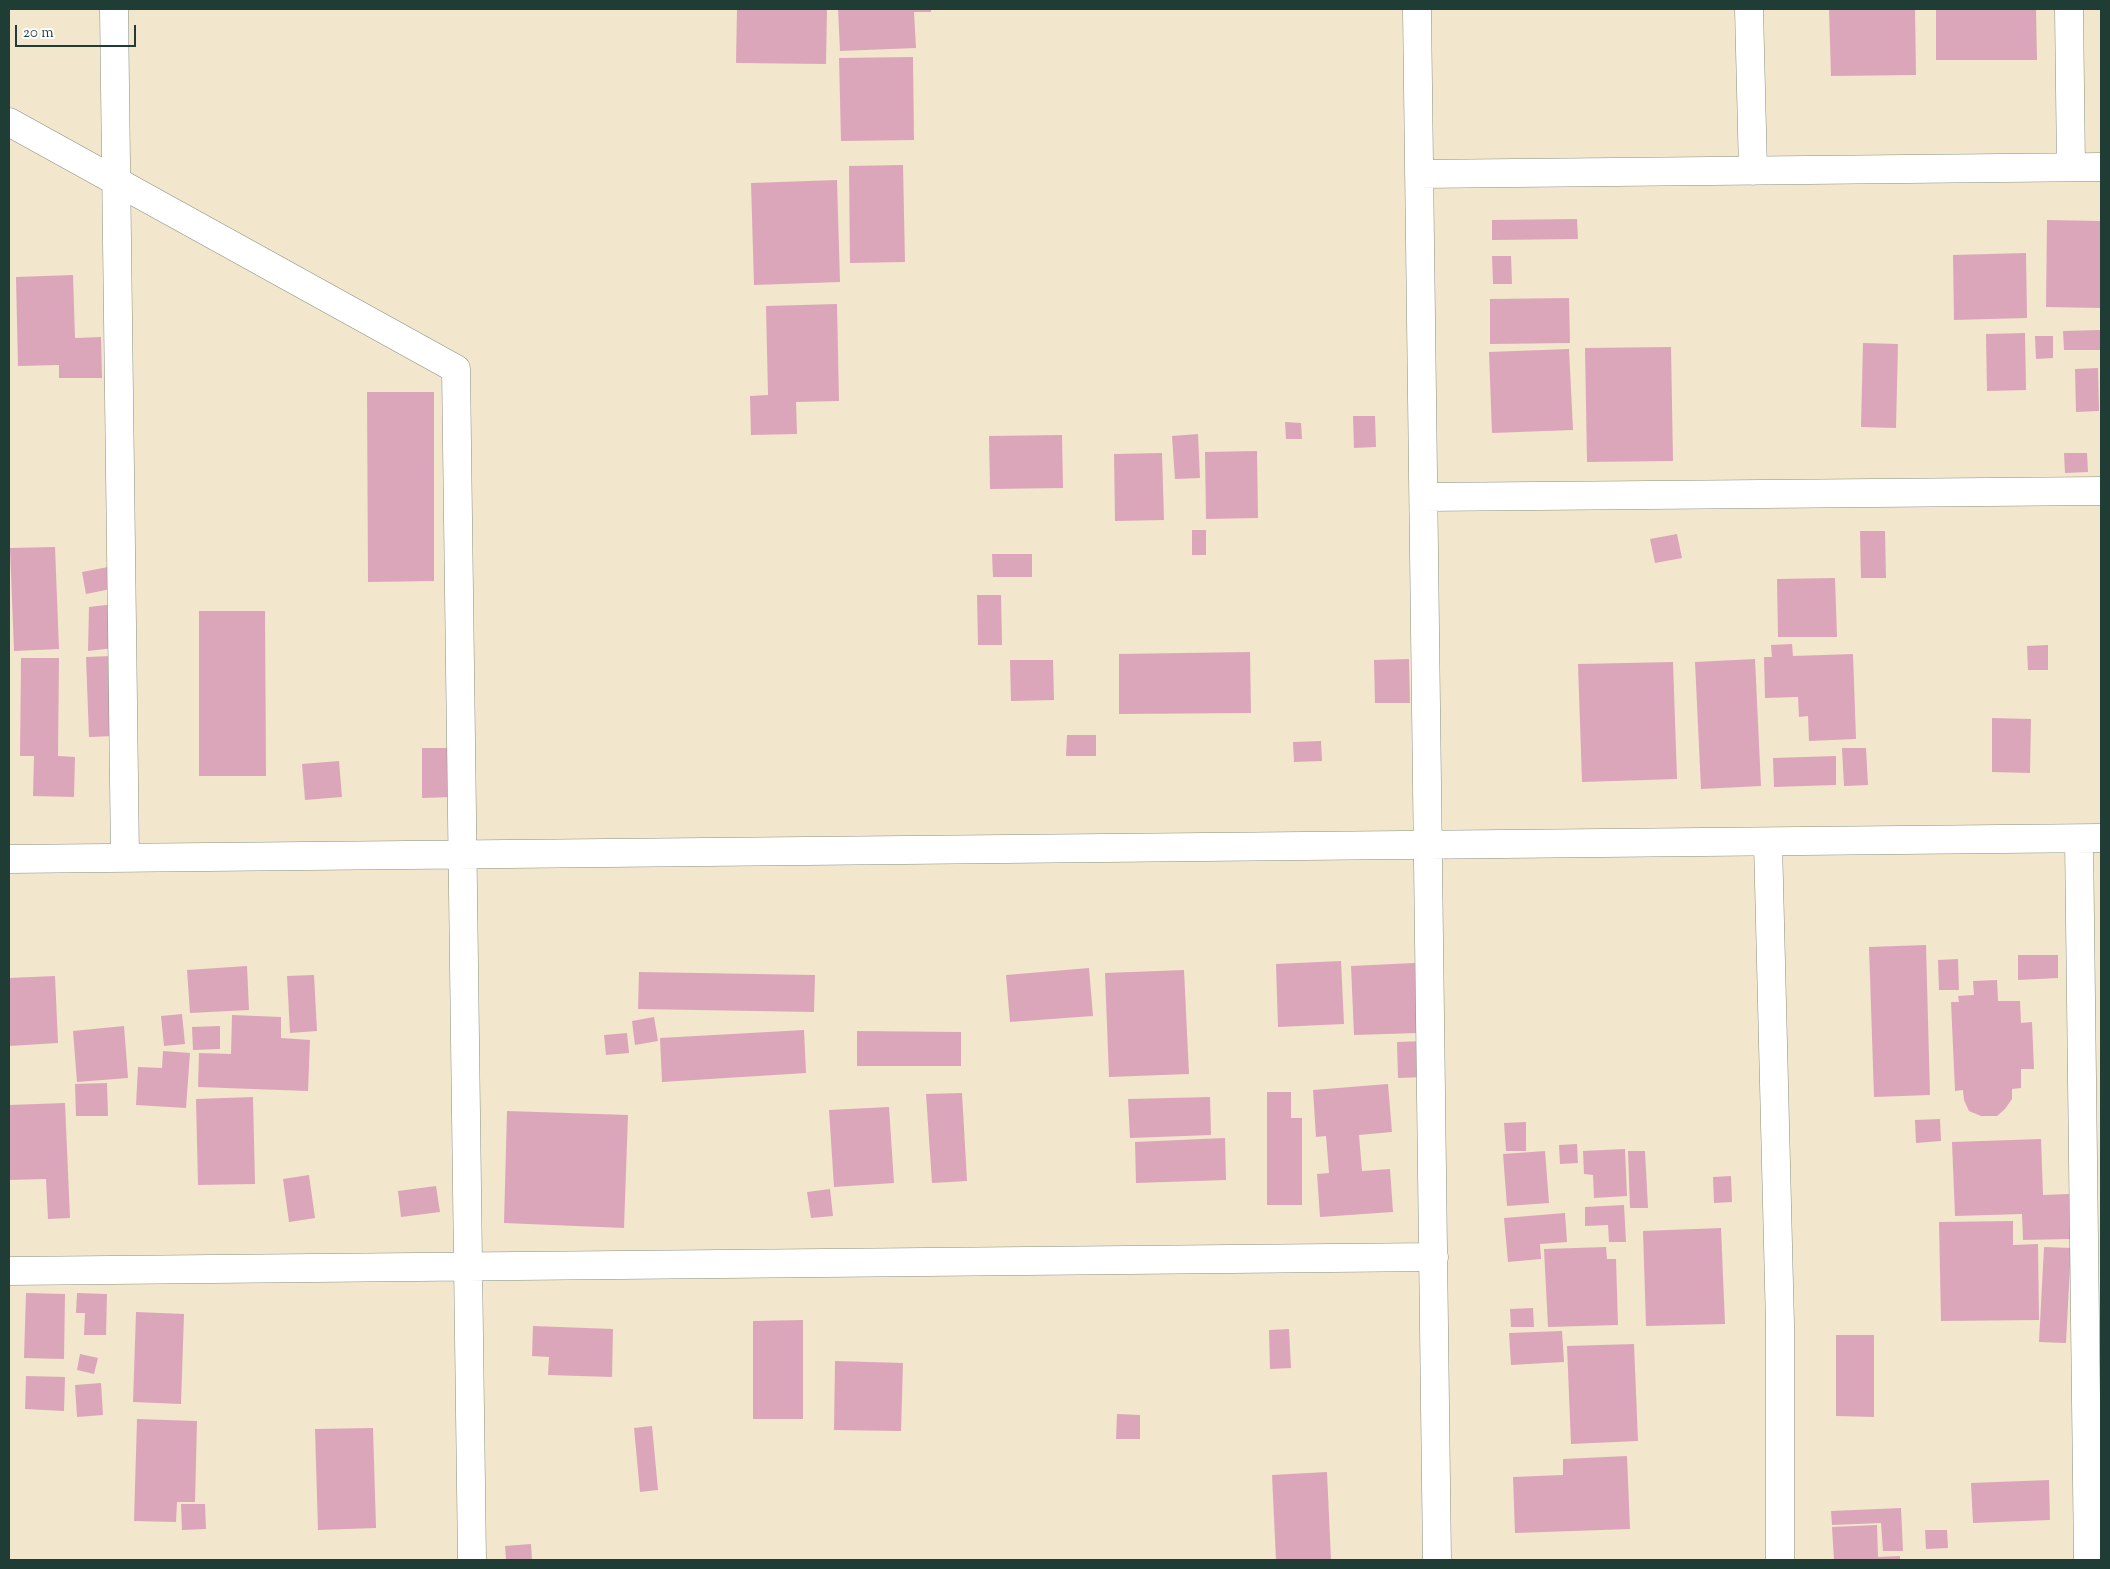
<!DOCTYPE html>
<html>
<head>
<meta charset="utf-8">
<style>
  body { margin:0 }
  #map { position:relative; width:2110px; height:1569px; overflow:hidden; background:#f2e6cc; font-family:"Sorts Mill Goudy",serif }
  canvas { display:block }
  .frame { position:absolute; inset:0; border:10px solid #1f3d34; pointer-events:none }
  .scale { position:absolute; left:15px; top:25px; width:121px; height:22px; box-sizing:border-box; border:2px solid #1f3d34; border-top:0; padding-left:6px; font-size:15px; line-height:18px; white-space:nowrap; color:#1f3d34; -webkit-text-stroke:4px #fff; paint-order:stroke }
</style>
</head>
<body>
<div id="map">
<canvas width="2110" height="1569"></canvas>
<div class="frame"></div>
<div class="scale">20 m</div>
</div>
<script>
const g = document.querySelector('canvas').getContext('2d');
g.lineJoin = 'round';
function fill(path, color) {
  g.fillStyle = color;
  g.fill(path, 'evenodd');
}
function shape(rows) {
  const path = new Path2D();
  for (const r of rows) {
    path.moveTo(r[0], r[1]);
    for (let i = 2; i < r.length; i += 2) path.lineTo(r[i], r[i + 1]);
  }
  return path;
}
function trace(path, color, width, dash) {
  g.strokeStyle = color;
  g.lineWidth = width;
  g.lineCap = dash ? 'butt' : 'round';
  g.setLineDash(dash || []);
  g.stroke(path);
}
const building = shape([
  [737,9,827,9,826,64,736,63],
  [838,9,931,9,931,12,914,12,916,48,840,51],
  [1829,9,1915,9,1916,75,1831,76],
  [1936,9,2036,9,2037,60,1936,60],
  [913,57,914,140,841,141,839,58],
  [903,165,905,262,850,263,849,166],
  [837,180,840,282,754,285,751,183],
  [1577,219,1578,239,1492,240,1492,220],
  [2047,220,2101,221,2101,308,2046,307],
  [2026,253,2027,318,1954,320,1953,255],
  [1492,256,1511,256,1512,284,1493,284],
  [73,275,75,338,101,337,102,378,59,378,59,365,18,366,16,277],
  [1569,298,1570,343,1490,344,1490,299],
  [837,304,839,401,796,402,797,434,751,435,750,396,768,395,766,306],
  [2101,330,2101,350,2064,350,2063,331],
  [2025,333,2026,390,1987,391,1986,334],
  [2035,336,2053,336,2053,358,2036,359],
  [1863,343,1898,344,1896,428,1861,427],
  [1671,347,1673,461,1587,462,1585,348],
  [1569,349,1573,430,1492,433,1489,352],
  [2098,368,2099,411,2076,412,2075,369],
  [367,392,434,392,434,581,368,582],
  [1353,416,1375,416,1376,447,1354,448],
  [1285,422,1301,423,1302,439,1286,439],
  [1198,434,1200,478,1175,479,1172,436],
  [1062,435,1063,488,990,489,989,436],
  [1257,451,1258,518,1206,519,1205,452],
  [1162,453,1164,520,1115,521,1114,454],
  [2064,453,2087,453,2088,472,2065,473],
  [1192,530,1206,530,1206,555,1192,555],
  [1860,531,1885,531,1886,578,1861,578],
  [1677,534,1682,558,1655,563,1650,539],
  [55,547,59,649,14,651,10,548],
  [992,554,1032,554,1032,577,993,577],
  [108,567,111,589,86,594,82,572],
  [1835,578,1837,637,1778,637,1777,579],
  [977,595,1001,595,1002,645,978,645],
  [115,604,114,648,88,651,89,607],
  [199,611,265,611,266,776,199,776],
  [1792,644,1793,656,1853,654,1856,739,1809,741,1808,716,1799,717,1798,697,1765,698,1764,657,1772,657,1771,645],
  [2048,645,2048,670,2028,670,2027,646],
  [1250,652,1251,713,1119,714,1119,654],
  [112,656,115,736,89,737,86,657],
  [21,658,59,658,58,756,75,757,74,797,33,796,34,756,20,756],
  [1409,659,1410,703,1375,703,1374,660],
  [1755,659,1761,786,1701,789,1695,662],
  [1010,660,1053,660,1054,700,1011,701],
  [1673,662,1677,779,1582,782,1578,664],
  [1992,718,2031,719,2030,773,1992,772],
  [1067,735,1096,735,1096,756,1066,756],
  [1321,741,1322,761,1294,762,1293,742],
  [422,748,451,748,452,797,422,798],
  [1842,748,1866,748,1868,785,1844,786],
  [1836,756,1836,785,1774,787,1773,758],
  [339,761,342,797,305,800,302,764],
  [1926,945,1930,1095,1874,1097,1869,947],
  [2018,955,2058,955,2058,978,2018,980],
  [1958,959,1959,990,1939,990,1938,960],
  [1341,961,1344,1024,1278,1027,1276,964],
  [1415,963,1418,1033,1354,1035,1351,966],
  [247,966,249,1010,190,1013,187,970],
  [1089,968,1093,1016,1010,1022,1006,975],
  [1184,970,1189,1074,1109,1077,1105,973],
  [639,972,815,975,814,1012,638,1009],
  [314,975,317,1031,290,1033,287,976],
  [55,976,58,1043,9,1046,9,978],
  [1997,980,1998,1001,2020,1001,2021,1023,2032,1022,2034,1069,2021,1069,2021,1088,2012,1089,2012,1099,2005,1109,1997,1116,1981,1116,1969,1111,1964,1100,1963,1090,1955,1091,1951,1002,1959,1002,1958,996,1974,995,1973,981],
  [182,1014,185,1044,164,1046,161,1016],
  [232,1015,281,1017,281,1038,310,1040,308,1091,198,1087,199,1053,231,1054],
  [654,1017,658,1041,635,1045,632,1021],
  [124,1026,128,1078,77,1082,73,1031],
  [220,1026,220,1049,193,1050,192,1027],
  [804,1030,806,1073,662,1082,660,1038],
  [857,1031,961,1032,961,1066,857,1066],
  [627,1033,629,1053,606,1055,604,1035],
  [1425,1041,1426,1077,1398,1078,1397,1042],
  [163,1051,190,1053,186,1108,136,1105,138,1067,162,1068],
  [107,1083,108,1116,76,1116,75,1084],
  [1388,1084,1392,1132,1359,1135,1362,1171,1390,1169,1393,1212,1320,1217,1317,1174,1329,1173,1326,1136,1316,1137,1313,1090],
  [1267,1092,1291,1092,1291,1118,1302,1118,1302,1205,1267,1205],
  [962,1093,967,1181,932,1183,926,1094],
  [253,1097,255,1184,198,1185,196,1099],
  [1210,1097,1211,1135,1130,1138,1128,1099],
  [65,1103,70,1218,48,1219,46,1179,9,1180,9,1105],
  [889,1107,894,1183,834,1187,829,1110],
  [507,1111,628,1115,624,1228,504,1223],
  [1940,1119,1941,1141,1916,1143,1915,1120],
  [1526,1122,1526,1151,1506,1151,1504,1123],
  [1225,1138,1226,1180,1136,1183,1135,1142],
  [2041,1139,2043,1195,2069,1194,2070,1239,2023,1240,2022,1214,1955,1216,1952,1142],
  [1577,1144,1578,1163,1560,1164,1559,1145],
  [1625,1149,1627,1196,1594,1198,1593,1175,1584,1174,1583,1151],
  [1545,1151,1549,1203,1507,1206,1503,1154],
  [1628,1151,1645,1151,1648,1208,1630,1208],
  [309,1175,315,1218,289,1222,283,1179],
  [1731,1176,1732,1202,1714,1203,1713,1177],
  [436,1186,440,1212,401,1217,398,1191],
  [830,1189,833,1216,811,1218,807,1192],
  [1624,1205,1626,1242,1609,1242,1608,1225,1585,1226,1585,1207],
  [1565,1213,1567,1242,1540,1244,1541,1259,1508,1262,1504,1218],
  [2013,1221,2013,1245,2038,1244,2039,1320,1941,1321,1939,1222],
  [1721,1228,1725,1324,1646,1326,1643,1231],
  [1606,1247,1607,1259,1616,1259,1618,1325,1548,1327,1544,1249],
  [2044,1247,2071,1248,2066,1343,2039,1342],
  [26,1293,65,1294,64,1359,24,1358],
  [77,1293,107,1294,106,1335,84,1335,85,1313,76,1313],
  [1533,1308,1534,1327,1511,1327,1510,1309],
  [136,1312,184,1314,181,1404,133,1402],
  [803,1320,803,1419,753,1419,753,1321],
  [533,1326,613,1329,612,1377,548,1375,549,1357,532,1356],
  [1289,1329,1291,1368,1270,1369,1269,1330],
  [1562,1331,1564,1362,1511,1365,1509,1333],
  [1836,1335,1874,1335,1874,1417,1836,1416],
  [1634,1344,1638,1441,1571,1444,1567,1346],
  [80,1354,98,1358,94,1374,77,1370],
  [835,1361,903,1363,901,1431,834,1430],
  [26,1376,65,1377,64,1411,25,1409],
  [101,1383,103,1415,77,1417,75,1385],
  [1117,1414,1140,1415,1140,1439,1116,1439],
  [137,1419,197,1421,195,1502,177,1502,176,1522,134,1521],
  [652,1426,658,1490,640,1492,634,1428],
  [373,1428,376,1528,318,1530,315,1429],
  [1627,1456,1630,1529,1515,1533,1513,1477,1563,1475,1563,1459],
  [1327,1472,1331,1560,1276,1560,1272,1475],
  [2049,1480,2050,1520,1973,1523,1971,1483],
  [181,1504,205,1504,206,1529,182,1530],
  [1901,1508,1903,1551,1883,1551,1881,1523,1832,1525,1831,1511],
  [1877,1525,1878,1557,1900,1556,1900,1560,1834,1560,1832,1527],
  [1925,1530,1947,1530,1948,1548,1926,1549],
  [531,1544,532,1560,506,1560,505,1546]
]);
const minor = shape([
  [114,9,125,858],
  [1417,9,1437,1560],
  [1749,9,1753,171],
  [2069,9,2071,167],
  [9,122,456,369,472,1560],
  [1419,174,2101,167],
  [1424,497,2101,491],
  [2079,839,2088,1560],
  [1768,842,1780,1325,1780,1560],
  [9,859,2101,838],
  [9,1271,1434,1257]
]);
fill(building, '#dca6ba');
trace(minor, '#889280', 29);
trace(minor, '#fff', 28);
</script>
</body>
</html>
